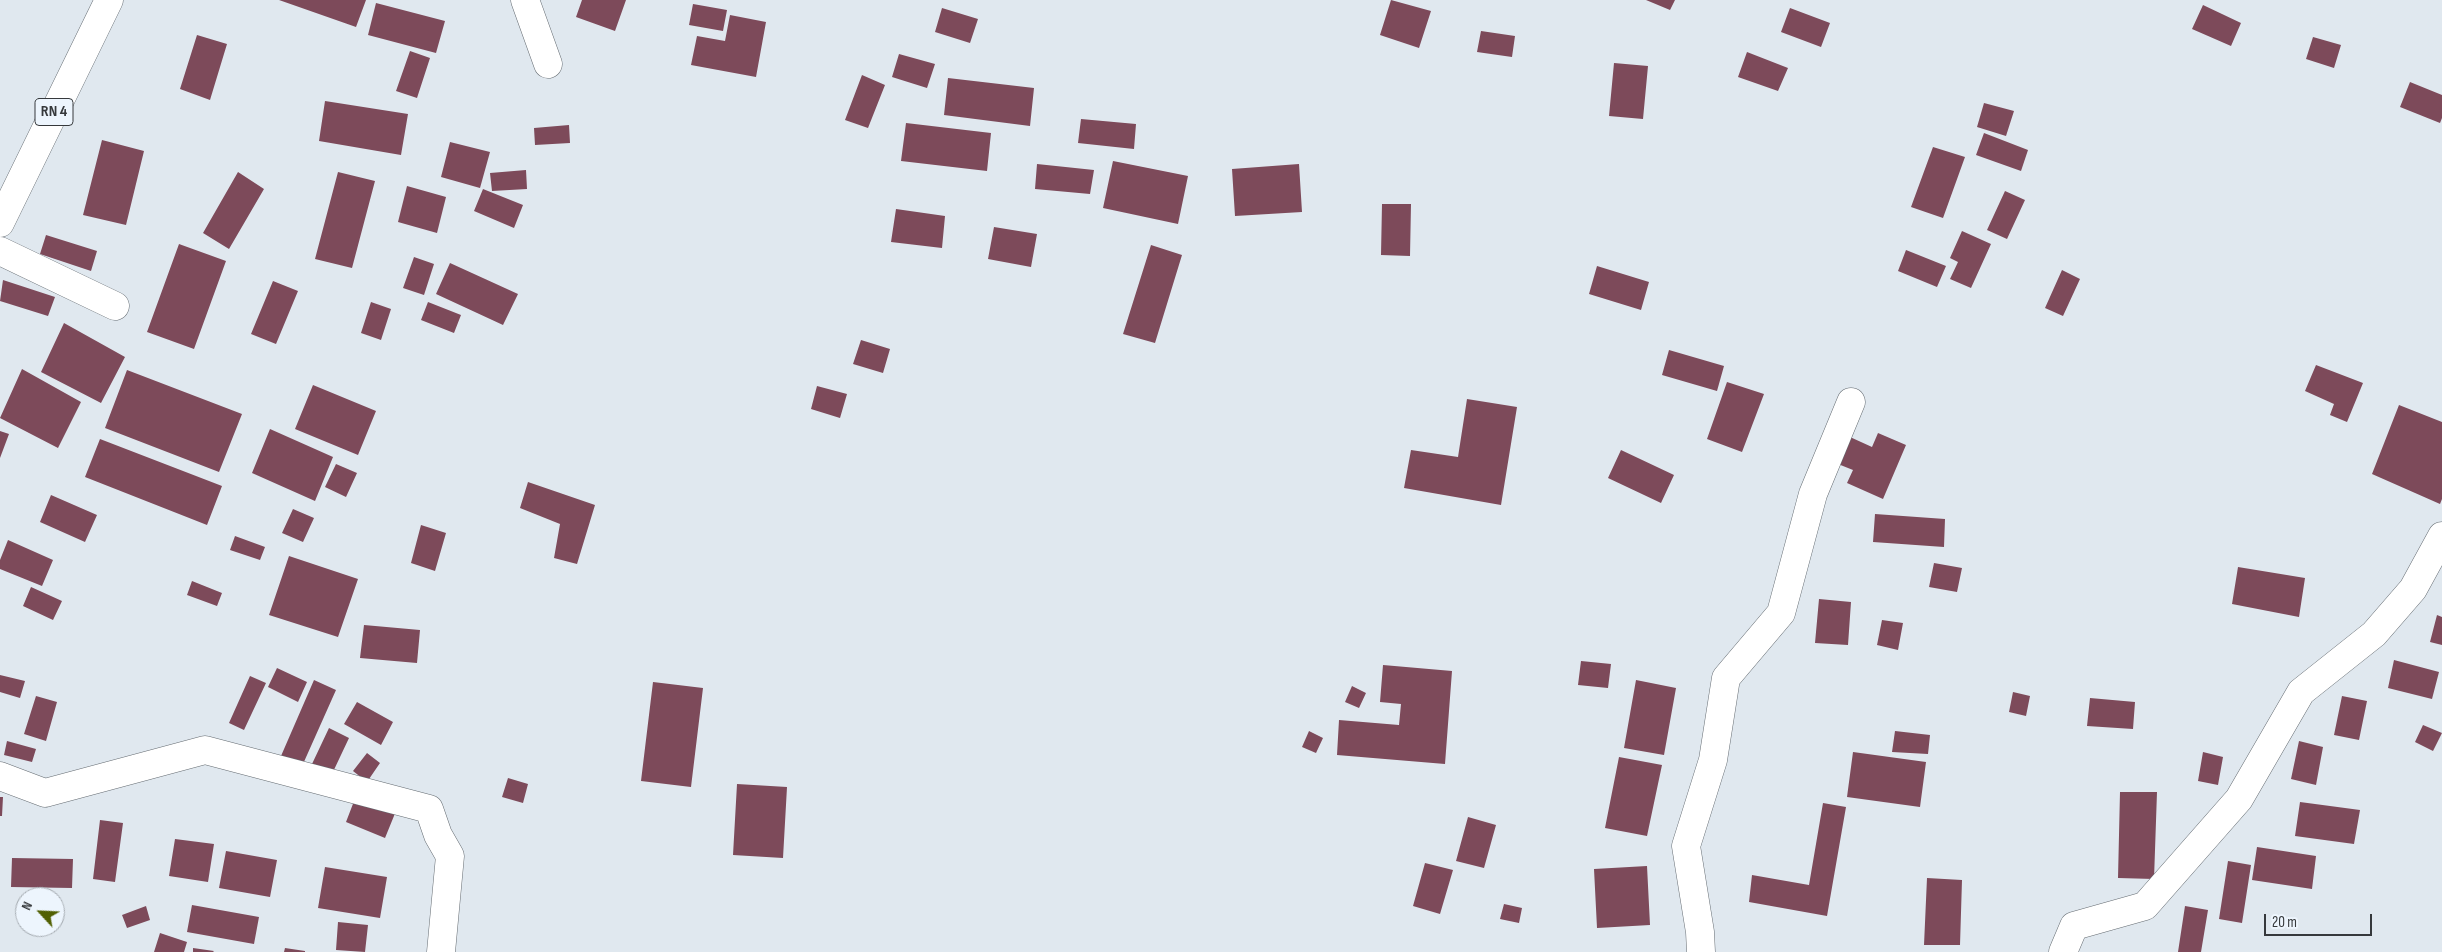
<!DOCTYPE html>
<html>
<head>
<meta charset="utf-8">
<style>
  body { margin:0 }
  #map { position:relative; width:2442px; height:952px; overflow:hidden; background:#e0e8ef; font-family:"Sofia Sans Condensed",sans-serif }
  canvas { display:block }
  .north { position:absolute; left:15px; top:887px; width:50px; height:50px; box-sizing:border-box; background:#edf5fd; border:1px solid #a4aab0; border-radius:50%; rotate:295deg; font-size:14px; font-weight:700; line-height:20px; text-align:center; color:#36393c }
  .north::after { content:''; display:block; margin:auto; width:18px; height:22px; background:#516003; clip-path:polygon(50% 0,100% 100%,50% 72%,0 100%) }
  .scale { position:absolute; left:2264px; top:914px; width:108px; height:22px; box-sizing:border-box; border:2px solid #36393c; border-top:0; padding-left:6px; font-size:15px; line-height:18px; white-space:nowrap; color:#36393c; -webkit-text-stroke:4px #edf5fd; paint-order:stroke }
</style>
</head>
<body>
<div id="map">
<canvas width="2442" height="952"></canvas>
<div class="north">N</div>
<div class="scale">20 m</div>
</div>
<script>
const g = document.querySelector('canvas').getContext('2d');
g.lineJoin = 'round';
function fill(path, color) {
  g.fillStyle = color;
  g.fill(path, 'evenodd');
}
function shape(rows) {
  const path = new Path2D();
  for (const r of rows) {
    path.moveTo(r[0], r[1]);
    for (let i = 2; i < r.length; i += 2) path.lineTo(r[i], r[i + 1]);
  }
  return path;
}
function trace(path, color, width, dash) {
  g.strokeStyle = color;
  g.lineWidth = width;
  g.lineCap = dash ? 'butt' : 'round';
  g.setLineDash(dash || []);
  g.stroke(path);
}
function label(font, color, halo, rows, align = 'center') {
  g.font = font + ' "Sofia Sans Condensed",sans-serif';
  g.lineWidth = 5;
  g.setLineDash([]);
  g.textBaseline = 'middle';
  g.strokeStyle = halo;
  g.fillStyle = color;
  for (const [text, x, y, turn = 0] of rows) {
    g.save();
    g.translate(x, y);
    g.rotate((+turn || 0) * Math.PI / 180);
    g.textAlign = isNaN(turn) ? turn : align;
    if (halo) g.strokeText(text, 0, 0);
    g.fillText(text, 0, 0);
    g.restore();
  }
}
const building = shape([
  [279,0,366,0,356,27],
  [582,0,626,0,615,31,576,17],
  [1391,0,1431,11,1419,48,1380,35],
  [1646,0,1675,0,1670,10],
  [376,3,445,21,436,53,368,35],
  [693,4,727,10,723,31,689,25],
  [2203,5,2241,23,2231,46,2192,29],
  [942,8,978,19,970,43,935,32],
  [1790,8,1830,23,1821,47,1781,32],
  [730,15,766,22,756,77,691,65,697,36,725,41],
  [1481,31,1515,36,1512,57,1477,52],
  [197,35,227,44,210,100,180,89],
  [2313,37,2341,45,2334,68,2306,59],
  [410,51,430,58,417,98,396,91],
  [1747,52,1788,68,1778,91,1738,77],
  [899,54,935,64,927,88,892,77],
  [1614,63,1648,66,1643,119,1609,116],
  [862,75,885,85,868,128,845,120],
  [948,78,1034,88,1030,126,944,115],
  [2410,82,2442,95,2442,118,2440,123,2400,107],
  [325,101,408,114,401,155,319,141],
  [1984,103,2014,111,2006,136,1977,127],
  [1081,119,1136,124,1134,149,1078,143],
  [906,123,991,133,987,171,901,161],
  [569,125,570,143,535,145,534,128],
  [1984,133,2028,150,2021,171,1976,155],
  [102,140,144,151,126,225,83,215],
  [450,142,490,152,480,188,441,177],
  [1933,147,1965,157,1943,218,1911,207],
  [1113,161,1188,176,1178,224,1103,208],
  [1037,164,1094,170,1090,194,1035,189],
  [1299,164,1302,212,1235,216,1232,169],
  [526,170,527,189,492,191,490,173],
  [238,172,264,189,229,249,203,233],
  [338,172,375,181,352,268,315,259],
  [407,186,446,197,437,233,398,222],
  [483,189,523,205,514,228,474,211],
  [2005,191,2025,200,2007,239,1987,230],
  [1382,204,1411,204,1410,256,1381,255],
  [896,209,945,216,942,248,891,242],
  [994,227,1037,234,1031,267,988,259],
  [1962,231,1991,244,1971,288,1950,279,1958,262,1950,258],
  [46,235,97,251,91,271,40,254],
  [179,244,226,261,194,349,147,332],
  [1151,245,1182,255,1155,343,1123,334],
  [1906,250,1946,266,1937,287,1898,271],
  [414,257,434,264,424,295,403,288],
  [450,263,518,294,503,325,436,294],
  [1597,266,1649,282,1641,310,1589,294],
  [2062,270,2080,279,2063,316,2045,308],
  [3,280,55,297,48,316,0,301],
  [273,281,298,291,276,344,251,334],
  [371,302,391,309,381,340,361,333],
  [428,302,461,315,454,333,421,320],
  [64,323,125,357,101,403,41,372],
  [861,340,890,349,883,373,853,364],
  [1669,350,1724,366,1717,391,1662,375],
  [2316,365,2363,383,2347,422,2330,415,2334,404,2305,391],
  [22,369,81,402,58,448,0,418],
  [127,370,242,414,219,472,105,428],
  [1727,382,1764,394,1742,452,1707,439],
  [313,385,376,411,358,455,295,429],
  [817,386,847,394,840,418,811,409],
  [1467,399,1517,407,1501,505,1404,488,1411,450,1458,457],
  [2399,405,2442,422,2442,499,2440,504,2372,474],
  [270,429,333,457,315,501,252,473],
  [0,431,9,434,0,458],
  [1878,433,1906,445,1883,499,1847,483,1853,470,1838,464,1850,437,1872,447],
  [100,439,222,486,207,525,85,477],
  [1621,450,1674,475,1661,503,1608,478],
  [336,464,357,473,346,497,325,487],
  [528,482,595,505,577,564,554,558,560,524,520,508],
  [51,495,97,515,85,542,40,522],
  [293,509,314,518,303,542,282,533],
  [1875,514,1945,519,1944,547,1873,542],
  [421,525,446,533,435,571,411,563],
  [235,536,265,547,260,560,230,550],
  [8,540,53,560,42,586,0,569,0,560],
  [289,556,358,579,338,637,269,615],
  [1934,563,1962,568,1957,592,1929,587],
  [2238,567,2305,578,2299,617,2232,604],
  [192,581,222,593,217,606,187,595],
  [31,587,62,601,53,620,23,606],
  [1819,599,1851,602,1848,645,1815,643],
  [2437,615,2442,617,2442,645,2430,642],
  [1882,620,1903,623,1898,650,1877,645],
  [364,625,420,630,417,663,360,658],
  [2394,660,2439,672,2432,699,2388,688],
  [1581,661,1611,664,1608,688,1578,685],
  [1383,665,1452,671,1445,764,1337,755,1339,720,1399,725,1401,704,1380,702],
  [277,668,307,682,298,702,268,687],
  [0,675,25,681,20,698,0,692],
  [250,676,266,683,244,730,229,723],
  [314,680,336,690,303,764,281,756],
  [1636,680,1676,688,1664,755,1624,748],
  [653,682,703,688,691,787,641,781],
  [1352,686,1366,693,1359,708,1345,702],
  [2013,692,2030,696,2026,716,2009,712],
  [36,696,57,702,46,741,24,734],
  [2342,696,2367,701,2359,740,2334,735],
  [2090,698,2135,702,2133,729,2087,726],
  [357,702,393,722,381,745,344,724],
  [2423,725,2442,733,2433,751,2415,742],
  [329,728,349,738,332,774,312,764],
  [1309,731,1323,738,1316,753,1302,747],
  [1895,731,1930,735,1928,754,1892,752],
  [7,741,36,749,32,762,4,755],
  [2299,741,2323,747,2316,785,2291,779],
  [1853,752,1926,762,1920,807,1847,797],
  [2203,752,2223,757,2218,785,2198,781],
  [367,753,380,763,367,782,353,771],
  [1619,757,1662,765,1647,836,1605,828],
  [508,778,528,784,523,803,502,797],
  [737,784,787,787,783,858,733,855],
  [2120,792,2157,792,2154,879,2118,878],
  [356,796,396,811,385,838,346,822],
  [0,797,3,797,2,816,0,816],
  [2300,802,2360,810,2354,844,2295,836],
  [1823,803,1846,807,1827,916,1749,902,1752,875,1809,885],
  [1468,817,1496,825,1484,868,1456,861],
  [100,820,123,823,115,882,93,879],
  [175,839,214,844,208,882,169,876],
  [2257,847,2316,856,2312,889,2252,880],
  [226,851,277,860,270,897,219,888],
  [12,858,73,859,72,888,11,887],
  [2228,861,2251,865,2242,923,2219,919],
  [1425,863,1453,870,1440,914,1413,906],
  [1647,866,1650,925,1597,928,1594,869],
  [325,867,387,877,380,918,318,908],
  [1927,878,1962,880,1960,945,1924,945],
  [1504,904,1522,908,1519,923,1500,919],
  [192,905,259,917,254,944,187,932],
  [146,906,150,920,127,928,122,915],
  [2185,906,2208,910,2201,952,2178,952],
  [338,922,368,925,365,952,336,950],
  [160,933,187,942,184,952,154,952],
  [193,948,214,951,213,952,193,952],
  [285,948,305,951,305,952,284,952]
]);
const street = shape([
  [525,0,548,64],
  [0,251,115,306],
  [0,776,45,793,205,750,429,809,438,835,450,856,441,952],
  [1701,952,1700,932,1686,846,1713,760,1726,678,1781,613,1813,494,1851,402],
  [2063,952,2074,926,2145,906,2239,799,2301,692,2374,634,2413,589,2442,536]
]);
const highway = shape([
  [0,223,109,0]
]);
const shields = [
  [54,112,38]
];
const shieldNames = [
  ["RN 4",54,112]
];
fill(building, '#7d4a5a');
trace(street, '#656c72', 29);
trace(highway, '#656c72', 29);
trace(street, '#fff', 28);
trace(highway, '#fff', 28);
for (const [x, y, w] of shields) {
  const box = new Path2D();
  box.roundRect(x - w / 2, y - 13.5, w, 27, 4);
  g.fillStyle = '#edf5fd';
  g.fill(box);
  trace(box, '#36393c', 1);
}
label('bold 16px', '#36393c', null, shieldNames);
</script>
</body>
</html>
